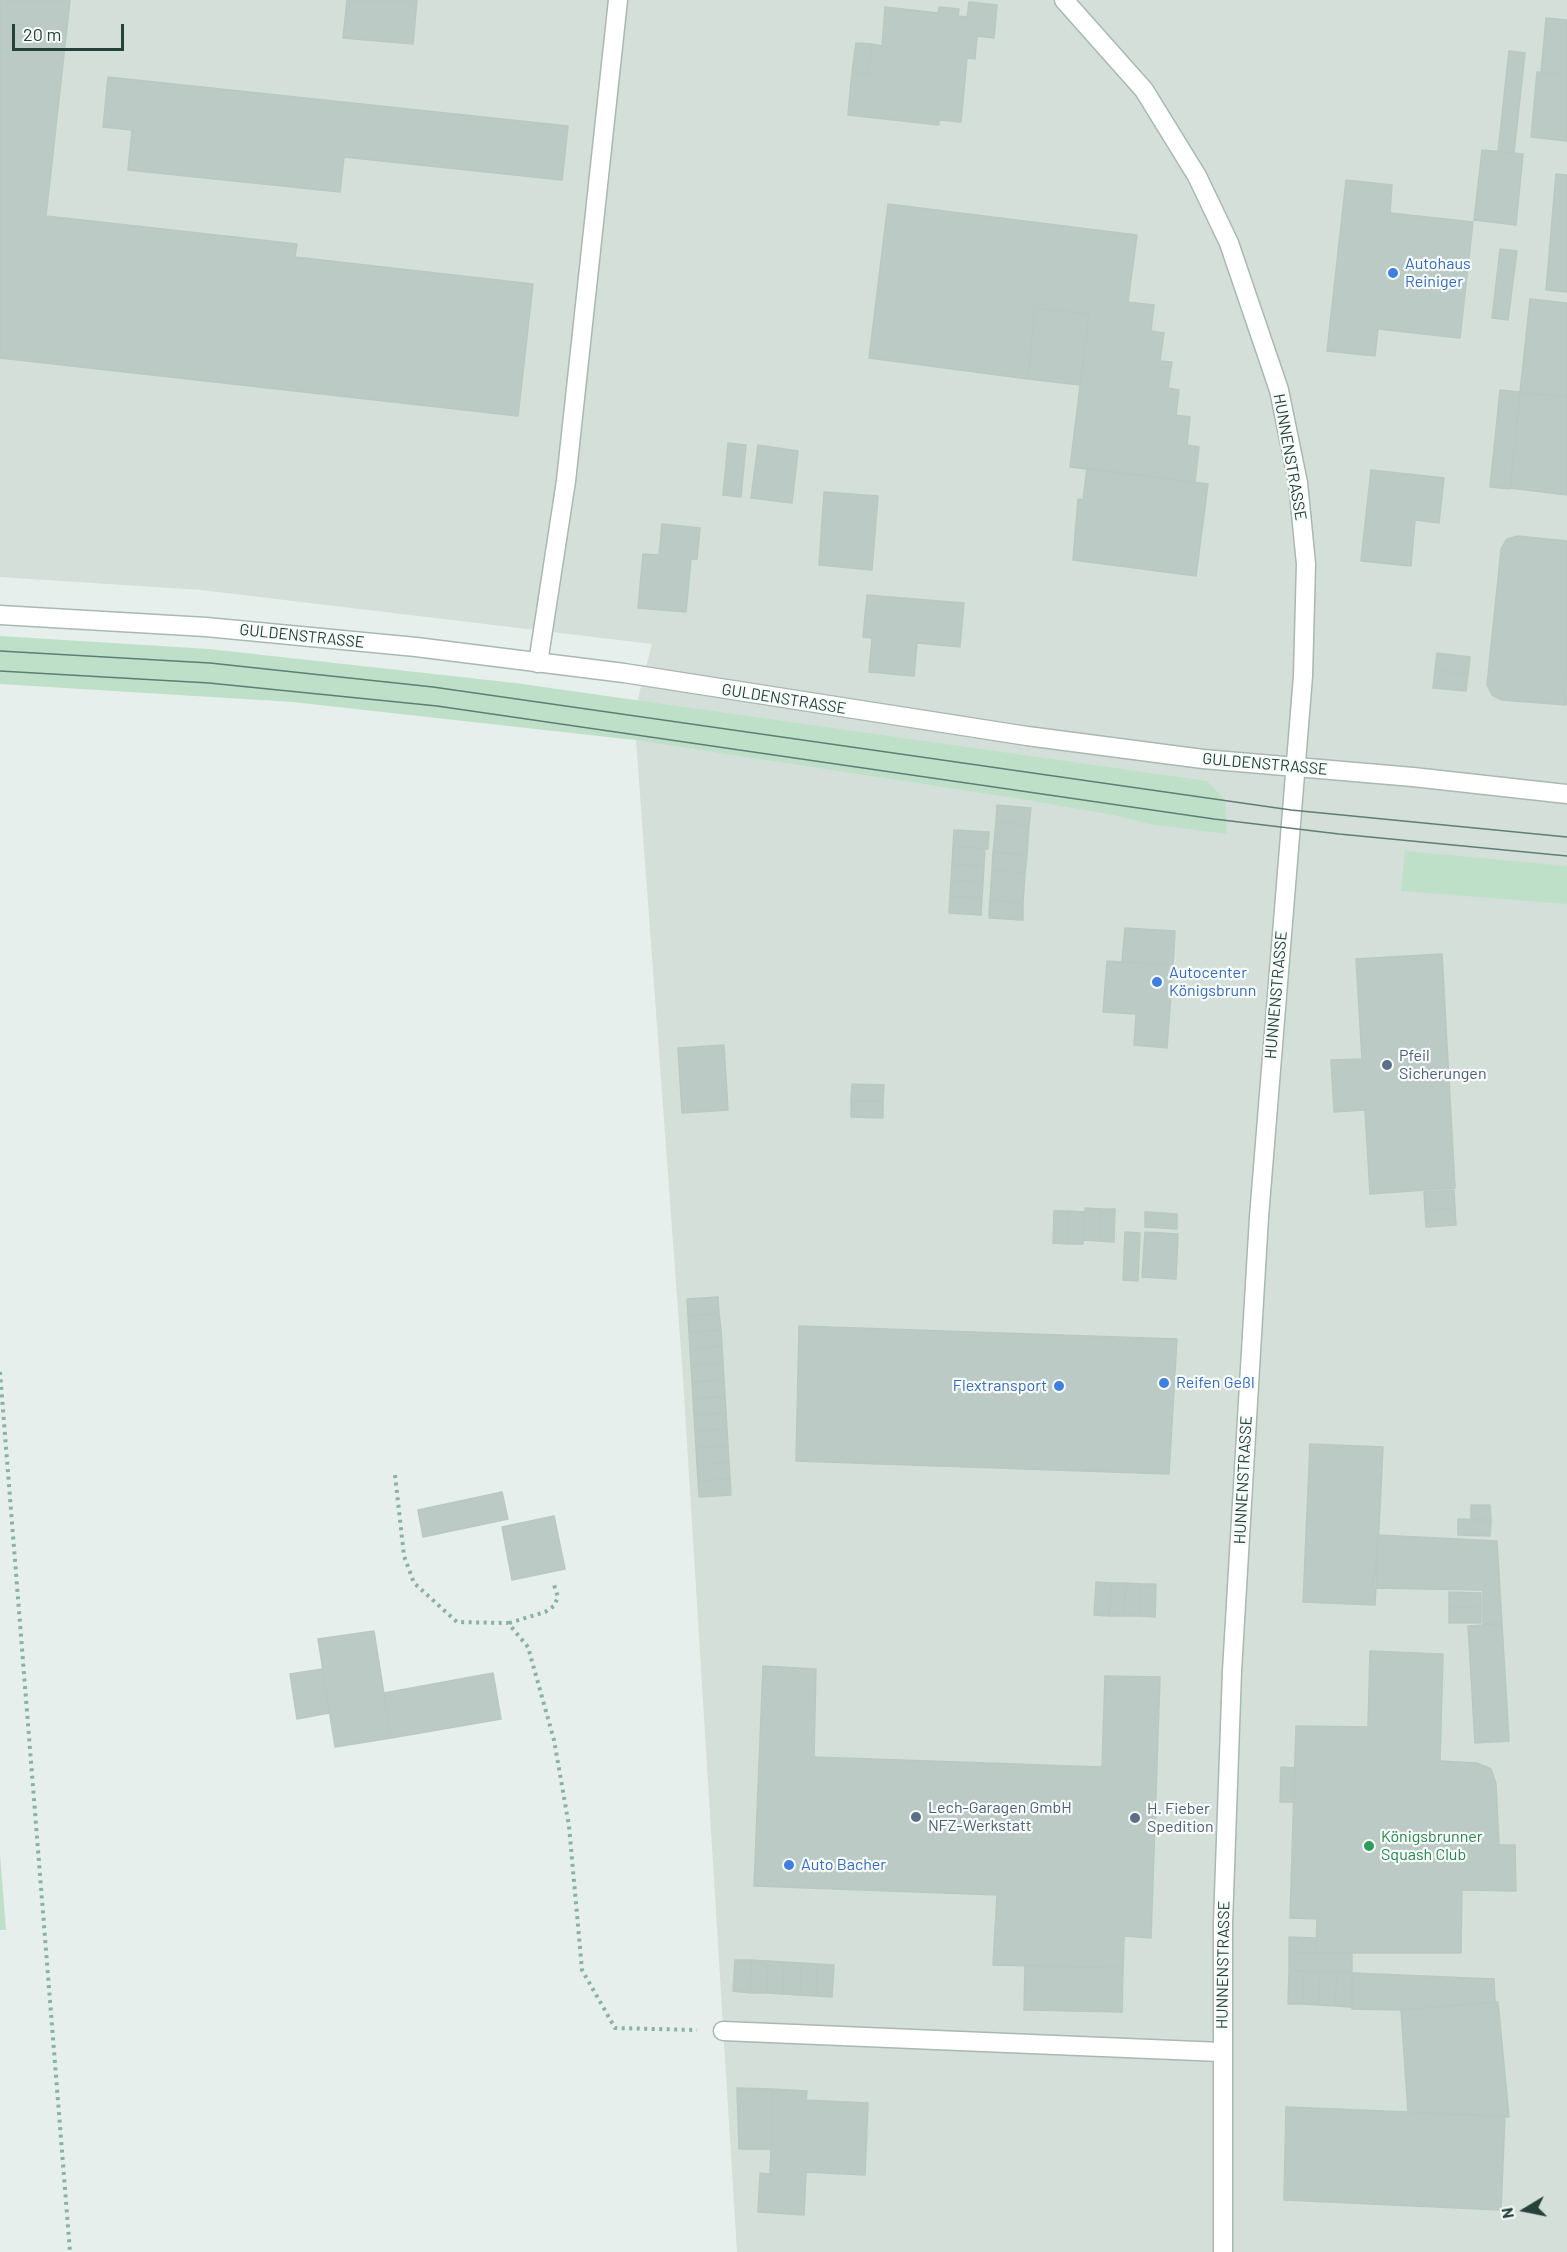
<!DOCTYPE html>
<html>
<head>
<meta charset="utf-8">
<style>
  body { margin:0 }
  #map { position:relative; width:1567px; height:2252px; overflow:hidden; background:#e6efeb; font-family:Barlow,sans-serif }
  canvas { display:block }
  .north { position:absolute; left:1495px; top:2180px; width:60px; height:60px; -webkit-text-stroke:4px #f7fbf9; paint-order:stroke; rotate:260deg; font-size:16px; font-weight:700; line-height:24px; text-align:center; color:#24423a }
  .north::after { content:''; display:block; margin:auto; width:21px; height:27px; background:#24423a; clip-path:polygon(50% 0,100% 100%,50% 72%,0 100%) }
  .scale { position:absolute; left:12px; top:24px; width:112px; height:27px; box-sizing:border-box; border:3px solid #24423a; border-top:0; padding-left:8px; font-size:18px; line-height:21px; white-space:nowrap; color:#24423a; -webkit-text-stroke:4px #f7fbf9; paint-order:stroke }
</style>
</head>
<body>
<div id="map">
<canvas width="1567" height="2252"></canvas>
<div class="north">N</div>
<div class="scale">20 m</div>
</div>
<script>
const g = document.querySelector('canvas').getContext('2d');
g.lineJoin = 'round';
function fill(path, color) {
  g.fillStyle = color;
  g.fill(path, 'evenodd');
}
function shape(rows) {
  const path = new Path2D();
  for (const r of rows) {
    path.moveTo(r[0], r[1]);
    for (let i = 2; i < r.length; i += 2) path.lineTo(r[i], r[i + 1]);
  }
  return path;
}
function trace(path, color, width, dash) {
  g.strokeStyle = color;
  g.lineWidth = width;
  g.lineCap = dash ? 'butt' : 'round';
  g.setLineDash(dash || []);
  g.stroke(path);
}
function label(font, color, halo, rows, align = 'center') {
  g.font = font + ' Barlow,sans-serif';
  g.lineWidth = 4.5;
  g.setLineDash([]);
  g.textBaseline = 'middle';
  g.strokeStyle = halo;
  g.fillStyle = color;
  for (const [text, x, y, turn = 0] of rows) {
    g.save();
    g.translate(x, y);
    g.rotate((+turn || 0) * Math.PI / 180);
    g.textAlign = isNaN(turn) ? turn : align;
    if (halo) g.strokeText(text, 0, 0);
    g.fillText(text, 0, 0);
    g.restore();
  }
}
const built = shape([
  [0,0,1567,0,1567,2252,737,2252,683,1378,636,740,637,702,652,644,201,590,0,577]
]);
const green = shape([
  [0,636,209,649,515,683,1207,781,1225,800,1227,834,1149,824,1114,815,1015,798,635,740,293,702,0,684],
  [1405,851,1567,866,1567,904,1401,891],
  [0,1854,6,1930,0,1930]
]);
const building = shape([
  [0,0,70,0,46,216,297,244,295,257,533,284,518,416,0,358,0,0],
  [347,0,417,0,413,44,343,38,347,0],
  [969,2,997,5,994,38,977,36,975,59,967,58,961,122,939,120,939,125,848,115,852,72,868,74,872,44,882,46,885,7,938,13,939,7,959,9,958,16,967,17,969,2],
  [1546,18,1567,20,1567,75,1541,73,1546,18],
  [856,43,872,44,868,74,852,72,856,43],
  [1509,51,1525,53,1514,153,1498,152,1509,51],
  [1537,72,1567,75,1567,141,1531,137,1537,72],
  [108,77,568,126,562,180,344,157,340,192,128,170,132,130,103,127,108,77],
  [1482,150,1523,154,1516,225,1474,220,1482,150],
  [1556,174,1567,175,1567,292,1546,290,1556,174],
  [1346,180,1392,185,1390,213,1473,222,1460,338,1378,329,1375,356,1327,351,1346,180],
  [888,204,1137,235,1128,302,1154,305,1151,331,1164,333,1160,361,1172,362,1168,388,1179,390,1176,415,1190,417,1187,445,1199,447,1195,482,1070,467,1089,314,1035,308,1028,379,869,358,888,204],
  [1500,249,1517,251,1508,320,1492,318,1500,249],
  [1530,299,1567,303,1567,397,1520,392,1530,299],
  [1035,308,1089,314,1080,385,1028,379,1035,308],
  [1500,390,1520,392,1510,489,1490,487,1500,390],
  [1520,392,1567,397,1567,495,1510,488,1520,392],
  [728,443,746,445,741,497,723,495,728,443],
  [758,445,798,451,792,503,751,498,758,445],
  [1087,468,1208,484,1196,576,1073,560,1078,499,1083,500,1087,468],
  [1371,470,1444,478,1439,523,1415,520,1411,566,1361,561,1371,470],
  [824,492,878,496,872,570,819,565,824,492],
  [662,524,700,528,697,559,691,559,686,612,638,608,643,554,659,555,662,524],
  [1518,536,1567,541,1566,705,1502,700,1492,695,1487,685,1501,549,1507,539,1518,536],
  [867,595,964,603,960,647,917,643,914,676,869,672,872,638,863,637,867,595],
  [1437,653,1470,657,1468,674,1435,670,1437,653],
  [1435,670,1468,674,1466,691,1433,688,1435,670],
  [997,805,1031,808,1029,825,996,822,997,805],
  [996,822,1029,825,1027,855,993,852,996,822],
  [954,830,989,832,988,849,953,847,954,830],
  [953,847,985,848,984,866,952,864,953,847],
  [993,852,1027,855,1025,873,992,870,993,852],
  [952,864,984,866,983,882,951,880,952,864],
  [992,870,1025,873,1023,903,990,900,992,870],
  [951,880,983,882,982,898,950,896,951,880],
  [950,896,982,898,981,915,949,913,950,896],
  [990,900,1023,903,1023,920,989,918,990,900],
  [1125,928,1175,931,1173,965,1122,962,1125,928],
  [1442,954,1455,1188,1370,1194,1365,1110,1334,1112,1331,1060,1362,1059,1356,959,1442,954],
  [1107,961,1173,965,1167,1048,1134,1045,1136,1014,1103,1012,1107,961],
  [724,1045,728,1110,682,1113,678,1048,724,1045],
  [852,1084,884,1085,883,1101,851,1101,852,1084],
  [851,1101,883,1101,883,1118,851,1117,851,1101],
  [1454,1190,1455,1208,1425,1210,1424,1192,1454,1190],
  [1085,1208,1101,1209,1099,1241,1083,1240,1085,1208],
  [1455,1208,1456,1225,1426,1227,1425,1210,1455,1208],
  [1101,1209,1115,1209,1114,1242,1099,1241,1101,1209],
  [1054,1211,1069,1211,1067,1244,1053,1243,1054,1211],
  [1069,1211,1085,1212,1083,1244,1067,1244,1069,1211],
  [1145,1212,1177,1214,1177,1229,1145,1227,1145,1212],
  [1125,1232,1140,1233,1138,1281,1123,1280,1125,1232],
  [1145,1232,1178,1234,1176,1279,1142,1277,1145,1232],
  [718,1297,719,1313,688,1316,687,1299,718,1297],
  [719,1313,721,1330,689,1332,688,1316,719,1313],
  [799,1326,1177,1339,1169,1474,796,1461,799,1326],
  [721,1330,722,1346,690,1349,689,1332,721,1330],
  [722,1346,723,1363,691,1365,690,1349,722,1346],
  [723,1363,724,1380,692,1382,691,1365,723,1363],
  [724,1380,725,1396,693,1399,692,1382,724,1380],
  [725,1396,726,1413,694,1415,693,1399,725,1396],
  [726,1413,727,1429,695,1431,694,1415,726,1413],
  [727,1429,728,1446,696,1448,695,1431,727,1429],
  [1310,1444,1383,1447,1375,1605,1303,1602,1310,1444],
  [728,1446,729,1462,697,1465,696,1448,728,1446],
  [729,1462,730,1479,698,1481,697,1465,729,1462],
  [730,1479,731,1495,699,1497,698,1481,730,1479],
  [502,1492,508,1519,423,1537,418,1510,502,1492],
  [1471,1505,1490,1505,1491,1520,1471,1520,1471,1505],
  [554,1516,565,1569,512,1580,502,1527,554,1516],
  [1458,1519,1491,1520,1490,1536,1458,1535,1458,1519],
  [1378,1535,1497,1541,1502,1624,1483,1624,1483,1590,1374,1588,1378,1535],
  [1096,1582,1111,1583,1109,1616,1094,1615,1096,1582],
  [1111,1583,1126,1583,1124,1616,1109,1616,1111,1583],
  [1126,1583,1141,1584,1140,1616,1124,1616,1126,1583],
  [1141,1584,1156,1584,1155,1617,1140,1616,1141,1584],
  [1449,1592,1481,1593,1481,1608,1449,1607,1449,1592],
  [1449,1607,1481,1608,1481,1623,1449,1623,1449,1607],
  [1502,1624,1509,1741,1475,1743,1468,1626,1502,1624],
  [374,1631,391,1738,335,1747,318,1639,374,1631],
  [1370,1651,1443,1654,1440,1761,1477,1763,1491,1769,1496,1784,1499,1845,1515,1845,1516,1891,1462,1890,1461,1953,1316,1953,1317,1919,1290,1918,1296,1726,1368,1727,1370,1651],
  [763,1666,816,1669,814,1757,1102,1767,1105,1676,1160,1677,1151,1938,1124,1936,1123,1968,993,1965,997,1895,754,1886,763,1666],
  [322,1669,329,1713,297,1719,290,1674,322,1669],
  [493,1673,501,1719,391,1738,384,1693,493,1673],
  [1281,1767,1295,1768,1294,1802,1280,1802,1281,1767],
  [1289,1937,1317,1938,1316,1953,1289,1952,1289,1937],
  [1289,1952,1352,1953,1352,1972,1289,1971,1289,1952],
  [735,1960,751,1960,750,1993,733,1991,735,1960],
  [751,1960,768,1961,767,1993,750,1993,751,1960],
  [768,1961,784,1962,783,1994,767,1993,768,1961],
  [784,1962,801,1963,800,1995,783,1994,784,1962],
  [801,1963,817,1964,816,1996,800,1995,801,1963],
  [817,1964,834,1965,832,1997,816,1996,817,1964],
  [1025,1966,1123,1968,1122,2012,1024,2010,1025,1966],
  [1289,1971,1304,1971,1303,2004,1288,2004,1289,1971],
  [1304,1971,1320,1972,1319,2005,1303,2004,1304,1971],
  [1320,1972,1337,1972,1335,2006,1319,2005,1320,1972],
  [1337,1972,1352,1972,1351,2007,1335,2006,1337,1972],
  [1353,1973,1494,1979,1495,2002,1401,2010,1352,2009,1353,1973],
  [1498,2002,1509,2117,1408,2112,1401,2010,1498,2002],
  [737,2088,773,2089,771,2149,739,2149,737,2088],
  [773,2089,807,2091,806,2100,868,2103,865,2175,806,2172,804,2215,758,2212,760,2173,770,2174,773,2089],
  [1286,2107,1505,2116,1501,2210,1284,2200,1286,2107]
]);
const path = shape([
  [0,1372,70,2252],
  [395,1475,404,1556,414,1583,457,1622,508,1623,528,1647,554,1740,569,1826,582,1970,615,2028,697,2030],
  [509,1623,545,1612,554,1606,558,1597,553,1582]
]);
const service = shape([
  [538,663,566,481,618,0]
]);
const minor = shape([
  [1064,0,1144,90,1197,176,1229,243,1279,390,1298,483,1306,564,1303,676,1259,1217,1232,1671,1223,1923,1223,2252],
  [0,615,206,627,416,647,624,673,1027,736,1203,759,1413,777,1567,794],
  [723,2031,1221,2052]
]);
const tram = shape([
  [0,651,210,663,433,687,1291,810,1567,837],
  [0,671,209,683,437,706,1214,819,1339,834,1567,856]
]);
const markers = [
  [1393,273,6,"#3f7fe0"],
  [1157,982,6,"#3f7fe0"],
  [1387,1065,6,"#5c6f8a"],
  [1164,1383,6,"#3f7fe0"],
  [1059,1386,6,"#3f7fe0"],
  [916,1817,6,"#5c6f8a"],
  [1135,1818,6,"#5c6f8a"],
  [1369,1846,6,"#2e9e5b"],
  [789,1865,6,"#3f7fe0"]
];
const shopNames = [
  ["Autohaus",1405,264],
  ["Reiniger",1405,282],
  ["Autocenter",1169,973],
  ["Königsbrunn",1169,991],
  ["Reifen Geßl",1176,1383],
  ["Flextransport",1047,1386,"right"],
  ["Auto Bacher",801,1865]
];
const streetNames = [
  ["HUNNENSTRASSE",1290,457,80],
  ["GULDENSTRASSE",302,636,6],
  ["GULDENSTRASSE",784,699,9],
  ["GULDENSTRASSE",1265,764,5],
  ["HUNNENSTRASSE",1276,995,-85],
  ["HUNNENSTRASSE",1243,1480,-87],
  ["HUNNENSTRASSE",1223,1965,-89]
];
const serviceNames = [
  ["Pfeil",1399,1056],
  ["Sicherungen",1399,1074],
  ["Lech-Garagen GmbH",928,1808],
  ["NFZ-Werkstatt",928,1826],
  ["H. Fieber",1147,1809],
  ["Spedition",1147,1827]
];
const leisureNames = [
  ["Königsbrunner",1381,1837],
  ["Squash Club",1381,1855]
];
fill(built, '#d4dfda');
fill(green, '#bfe0c8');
fill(building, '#bbcac4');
trace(building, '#b8c9c2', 1.5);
trace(service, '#a8b8b2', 21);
trace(minor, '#a8b8b2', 21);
trace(path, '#86b3a5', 4, [3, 4.5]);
trace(service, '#fff', 18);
trace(minor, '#fff', 18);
trace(tram, '#5f7d75', 1.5);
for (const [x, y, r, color] of markers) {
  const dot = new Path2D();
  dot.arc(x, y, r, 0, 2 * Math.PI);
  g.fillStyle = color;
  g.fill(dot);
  trace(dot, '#f7fbf9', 2);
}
label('16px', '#366cbe', '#f7fbf9', shopNames, 'left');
label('16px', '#24423a', '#f7fbf9', streetNames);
label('16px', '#4e5e75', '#f7fbf9', serviceNames, 'left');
label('16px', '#27864d', '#f7fbf9', leisureNames, 'left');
</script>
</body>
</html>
